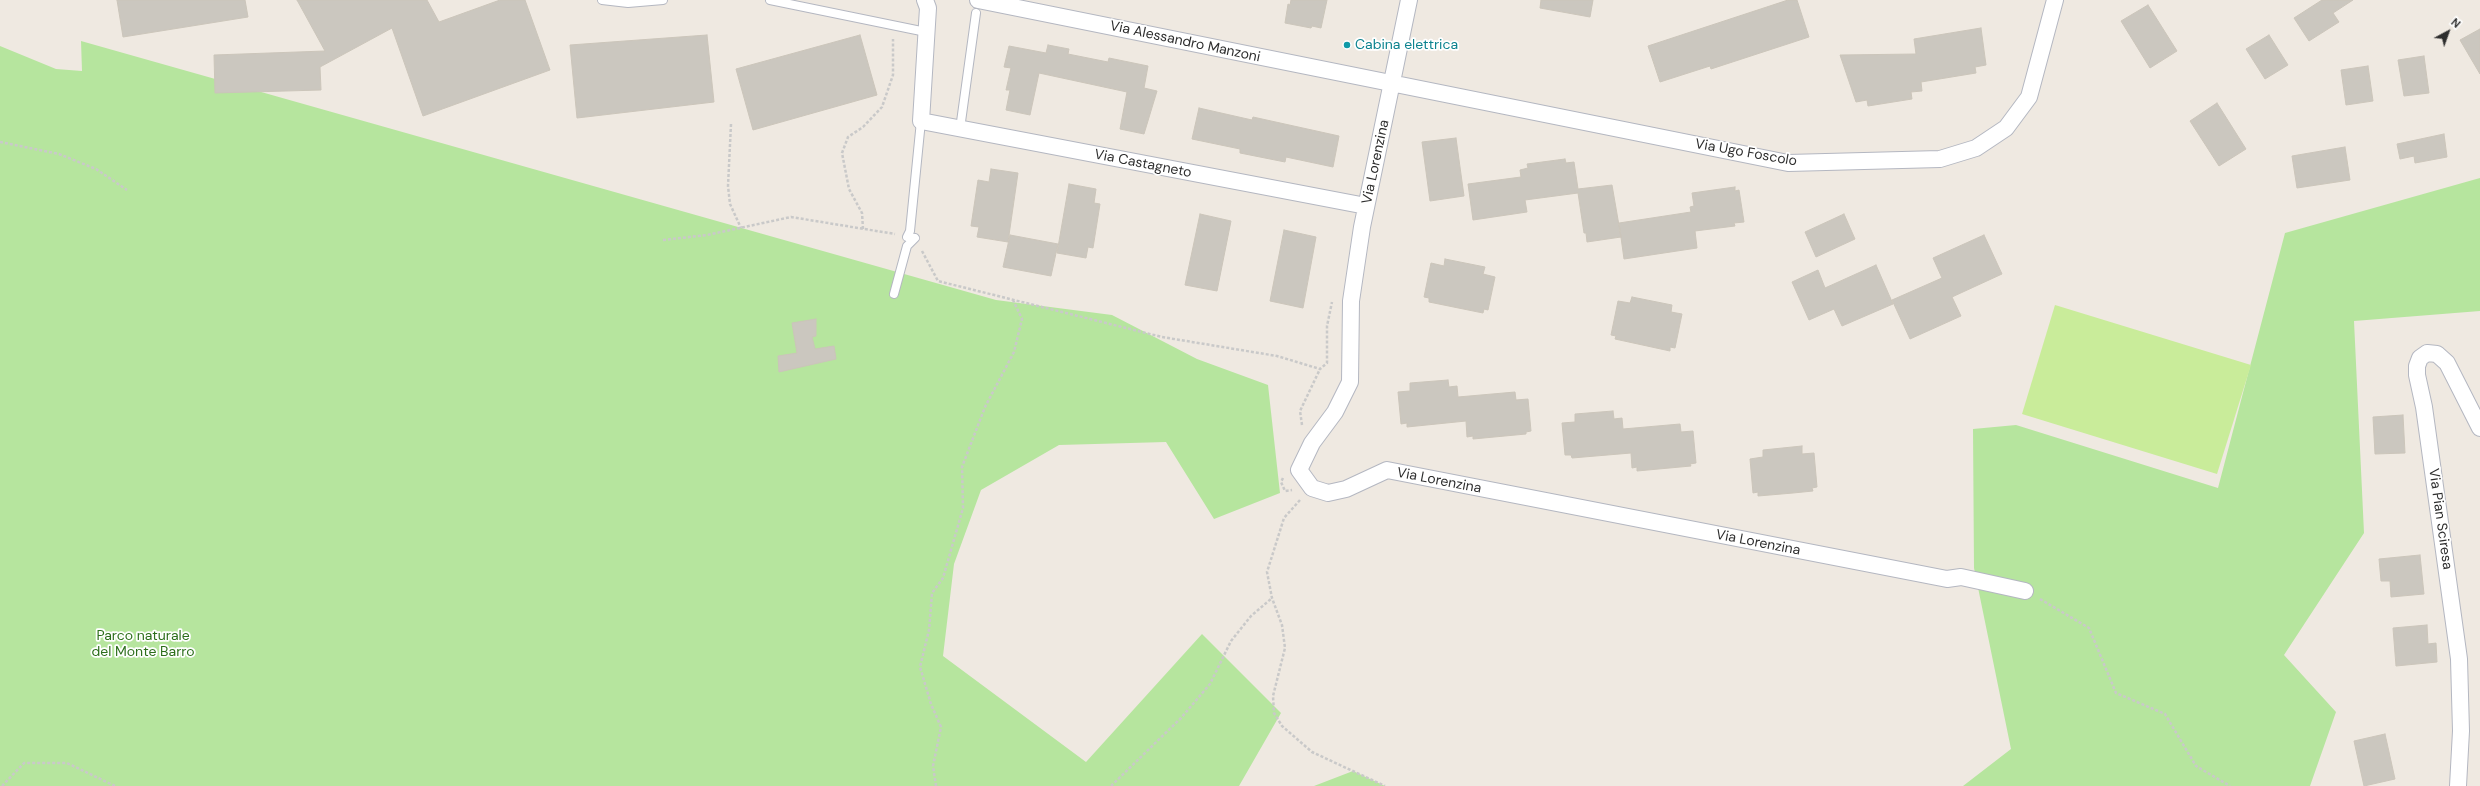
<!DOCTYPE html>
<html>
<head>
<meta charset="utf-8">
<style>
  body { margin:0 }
  #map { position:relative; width:2480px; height:786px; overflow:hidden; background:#efe9e1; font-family:"DM Sans",sans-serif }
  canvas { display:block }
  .north { position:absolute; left:2428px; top:12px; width:40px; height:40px; -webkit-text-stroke:3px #fff; paint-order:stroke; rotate:41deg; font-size:11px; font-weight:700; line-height:16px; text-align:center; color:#2e2e2e }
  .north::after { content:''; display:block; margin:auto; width:14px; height:18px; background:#2e2e2e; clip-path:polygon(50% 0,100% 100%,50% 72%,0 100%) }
</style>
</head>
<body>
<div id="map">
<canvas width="2480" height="786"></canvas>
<div class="north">N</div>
</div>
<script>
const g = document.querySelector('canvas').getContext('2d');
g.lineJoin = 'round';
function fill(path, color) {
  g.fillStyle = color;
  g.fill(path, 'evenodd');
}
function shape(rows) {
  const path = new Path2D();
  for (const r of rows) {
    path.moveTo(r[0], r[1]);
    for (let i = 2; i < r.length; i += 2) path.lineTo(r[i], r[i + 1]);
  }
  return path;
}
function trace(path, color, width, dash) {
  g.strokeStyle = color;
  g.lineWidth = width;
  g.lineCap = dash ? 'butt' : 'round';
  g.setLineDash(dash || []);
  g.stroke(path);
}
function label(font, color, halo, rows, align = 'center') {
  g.font = font + ' "DM Sans",sans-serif';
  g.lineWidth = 3.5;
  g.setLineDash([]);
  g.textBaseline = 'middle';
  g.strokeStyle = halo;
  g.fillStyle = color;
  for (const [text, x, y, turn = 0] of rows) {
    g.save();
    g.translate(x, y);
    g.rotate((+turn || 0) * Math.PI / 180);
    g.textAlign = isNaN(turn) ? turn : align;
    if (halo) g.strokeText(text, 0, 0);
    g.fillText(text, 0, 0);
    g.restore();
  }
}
const green = shape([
  [81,41,996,300,1112,315,1197,359,1268,385,1280,493,1214,519,1166,442,1059,445,981,490,954,564,943,656,1086,762,1202,634,1281,713,1239,786,0,786,0,46,56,69,82,71],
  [2480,178,2480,311,2354,321,2364,533,2284,655,2336,712,2310,786,1963,786,2011,749,1974,568,1973,429,2016,425,2218,488,2285,233],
  [1353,771,1385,786,1314,786]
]);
const pitch = shape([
  [2055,305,2251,365,2217,474,2022,414]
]);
const building = shape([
  [117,0,245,0,248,17,123,37,117,0],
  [297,0,427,0,439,22,500,0,525,0,550,70,423,116,392,28,320,67,321,90,215,93,214,55,325,51,297,0],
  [1291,0,1327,0,1321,28,1312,26,1311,28,1285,23,1288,4,1290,5,1291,0],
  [1541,0,1593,0,1590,17,1540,8,1541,0],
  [1788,0,1797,0,1809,37,1711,69,1710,66,1660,82,1648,46,1788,0],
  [2322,0,2353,0,2333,13,2339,22,2309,41,2294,18,2322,0],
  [2148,5,2177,51,2150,68,2121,21,2148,5],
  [1981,28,1986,65,1975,67,1976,73,1921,82,1922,91,1911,92,1912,99,1868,106,1867,100,1856,102,1840,55,1916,54,1914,39,1981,28],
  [2480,29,2480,74,2460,40,2480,29],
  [707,35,714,102,577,118,570,45,707,35],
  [860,35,877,95,753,130,736,69,860,35],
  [2269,35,2288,65,2265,79,2246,49,2269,35],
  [1048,45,1069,49,1068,54,1108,62,1109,58,1148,66,1144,88,1157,91,1144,134,1120,129,1127,92,1039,73,1030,115,1006,110,1010,90,1006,90,1011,68,1004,67,1009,46,1046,53,1048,45],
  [2424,56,2429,93,2404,96,2398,60,2424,56],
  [2368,66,2373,101,2346,105,2341,70,2368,66],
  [2217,103,2246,149,2219,166,2190,121,2217,103],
  [1199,108,1252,120,1253,117,1339,136,1333,167,1286,157,1285,162,1240,153,1240,149,1192,139,1199,108],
  [2444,134,2447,157,2415,163,2414,156,2400,159,2397,144,2444,134],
  [1456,138,1464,196,1430,201,1422,142,1456,138],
  [2345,147,2350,180,2297,188,2292,156,2345,147],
  [1565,159,1566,163,1574,162,1578,189,1612,185,1621,237,1587,242,1586,233,1584,233,1578,193,1525,200,1527,212,1473,220,1468,184,1521,177,1520,170,1528,168,1527,164,1565,159],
  [991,169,1018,173,1008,242,977,237,979,227,971,226,978,180,989,182,991,169],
  [1069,184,1096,189,1094,203,1100,204,1093,248,1088,247,1086,258,1057,253,1069,184],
  [1735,187,1735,191,1739,190,1744,222,1734,223,1735,226,1695,231,1697,248,1624,259,1619,223,1691,212,1690,207,1694,206,1692,193,1735,187],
  [1200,214,1231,221,1217,291,1185,285,1200,214],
  [1844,214,1855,239,1816,257,1805,232,1844,214],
  [1284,230,1316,237,1303,308,1270,301,1284,230],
  [1010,235,1058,244,1051,276,1003,267,1010,235],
  [1984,235,2002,274,1952,297,1961,316,1910,339,1892,300,1942,278,1933,258,1984,235],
  [1445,259,1485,267,1483,274,1495,277,1488,310,1484,309,1483,313,1429,302,1429,298,1424,297,1431,263,1444,266,1445,259],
  [1876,265,1893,304,1842,326,1834,309,1809,320,1792,282,1818,270,1825,288,1876,265],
  [1632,297,1672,305,1671,312,1682,314,1675,348,1670,347,1670,351,1615,339,1616,336,1611,335,1618,301,1630,303,1632,297],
  [816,319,816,336,812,337,815,349,834,346,836,359,779,372,778,356,797,353,792,323,816,319],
  [1448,380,1449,387,1457,386,1458,397,1515,392,1516,400,1528,399,1531,431,1526,432,1526,434,1473,439,1473,436,1467,437,1466,421,1407,427,1407,423,1401,424,1398,392,1410,391,1410,383,1448,380],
  [1613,411,1614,419,1622,418,1623,429,1680,424,1681,432,1693,431,1696,463,1690,464,1691,466,1637,471,1637,467,1632,468,1631,453,1572,458,1571,455,1565,455,1562,423,1575,422,1575,414,1613,411],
  [2403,415,2405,453,2375,454,2373,417,2403,415],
  [1802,446,1802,454,1814,453,1817,487,1812,488,1813,491,1793,493,1758,496,1758,492,1753,493,1750,459,1763,457,1763,450,1802,446],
  [2420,555,2424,594,2391,597,2390,581,2381,581,2379,559,2420,555],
  [2427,625,2428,644,2436,643,2437,662,2396,666,2393,628,2427,625],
  [2385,734,2395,779,2364,786,2354,741,2385,734]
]);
const path = shape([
  [731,124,728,186,730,204,741,228],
  [0,142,59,154,96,169,127,190],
  [863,229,862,213,849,189,842,153,848,137,863,127,882,107,893,75,893,39],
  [663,240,707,235,791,217,895,234],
  [922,251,938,281,1162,337,1277,356,1320,369,1327,363,1327,326,1332,302],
  [1302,425,1300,411,1320,369],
  [1283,478,1281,482,1285,491,1292,490],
  [1300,500,1284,518,1267,572,1272,598,1282,625,1285,648,1273,696,1274,713,1282,726,1312,752,1385,786],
  [2040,599,2089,628,2116,693,2165,714,2196,766,2230,786],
  [2,786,24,763,67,763,115,786],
  [936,786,933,766,941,727,931,704,920,667,929,630,932,593,943,578,963,508,962,467,985,407,1014,352,1022,319,1013,300],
  [1111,786,1181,718,1210,684,1231,641,1251,616,1272,598]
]);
const service = shape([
  [602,0,628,3,663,0],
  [770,0,926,32],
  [960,129,976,13],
  [894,294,907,246,915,238,907,237,910,231,921,121]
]);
const minor = shape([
  [925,0,928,8,921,121,1366,206],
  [978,0,1788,163,1940,159,1976,148,2006,128,2029,97,2055,0],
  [1409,0,1362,227,1351,301,1350,382,1335,412,1312,443,1299,470,1312,488,1328,493,1346,489,1387,470,1947,579,1961,577,2025,591],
  [2458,786,2461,731,2459,659,2424,407,2417,375,2417,366,2420,358,2427,353,2437,354,2447,363,2480,428]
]);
const markers = [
  [1347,45,4,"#0f9aa8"]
];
const streetNames = [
  ["Via Alessandro Manzoni",1185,42,12],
  ["Via Ugo Foscolo",1746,153,10],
  ["Via Lorenzina",1376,162,-78],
  ["Via Castagneto",1143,164,11],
  ["Via Lorenzina",1439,481,11],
  ["Via Pian Sciresa",2440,519,82],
  ["Via Lorenzina",1758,543,11]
];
const cultureNames = [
  ["Cabina elettrica",1355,45]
];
const parkNames = [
  ["Parco naturale",143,636],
  ["del Monte Barro",143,652]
];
fill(green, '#b6e59e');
fill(pitch, '#c9ec9a');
fill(building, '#cbc7bf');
trace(building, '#cbc5ba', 1);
trace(service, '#b4b7c1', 10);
trace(minor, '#b4b7c1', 18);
trace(path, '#c9c9c9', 2.5, [3, 2]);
trace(service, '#fff', 8);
trace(minor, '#fff', 16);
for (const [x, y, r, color] of markers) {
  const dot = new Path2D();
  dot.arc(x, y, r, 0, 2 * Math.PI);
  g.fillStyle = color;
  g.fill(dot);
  trace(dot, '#fff', 1.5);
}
label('14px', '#2e2e2e', '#fff', streetNames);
label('14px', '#0d838f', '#fff', cultureNames, 'left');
label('14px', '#2c6e1b', '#fff', parkNames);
</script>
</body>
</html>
